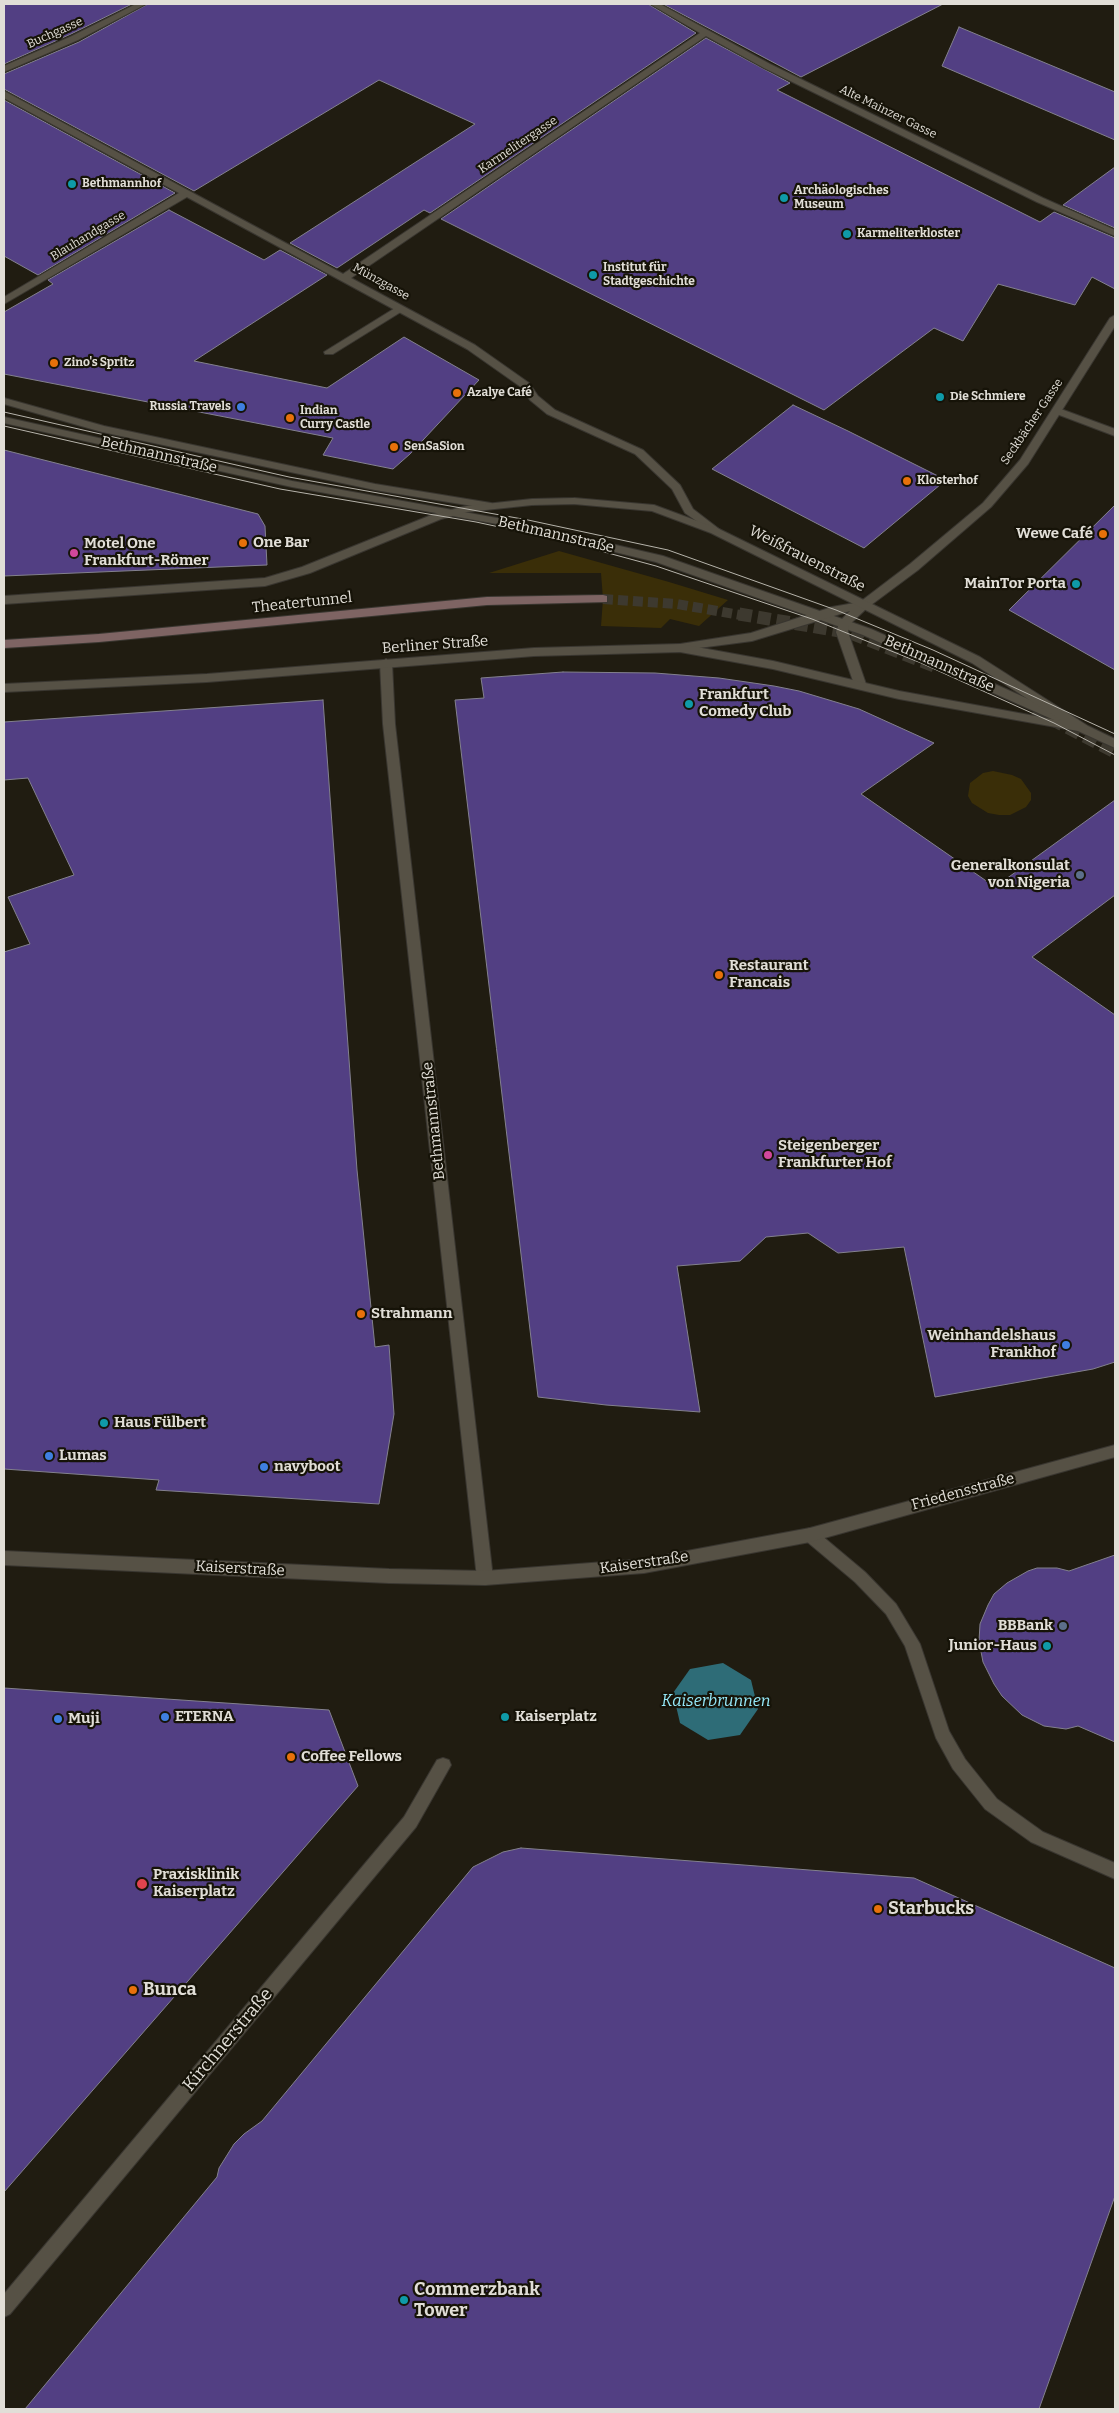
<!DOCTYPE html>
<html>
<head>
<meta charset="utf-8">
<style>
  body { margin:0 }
  #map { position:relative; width:1119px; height:2413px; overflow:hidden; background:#201c11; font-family:Bitter,serif }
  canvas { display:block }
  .frame { position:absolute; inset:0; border:5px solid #e1ded7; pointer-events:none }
</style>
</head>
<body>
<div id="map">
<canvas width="1119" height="2413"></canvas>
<div class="frame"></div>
</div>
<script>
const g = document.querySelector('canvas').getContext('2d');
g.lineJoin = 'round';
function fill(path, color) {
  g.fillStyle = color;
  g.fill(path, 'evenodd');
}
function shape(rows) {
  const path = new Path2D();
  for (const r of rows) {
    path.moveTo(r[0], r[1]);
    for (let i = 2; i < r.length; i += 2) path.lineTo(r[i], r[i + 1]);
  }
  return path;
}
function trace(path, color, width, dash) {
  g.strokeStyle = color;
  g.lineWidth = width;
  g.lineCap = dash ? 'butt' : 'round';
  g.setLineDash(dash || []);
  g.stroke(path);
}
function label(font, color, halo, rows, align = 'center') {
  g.font = font + ' Bitter,serif';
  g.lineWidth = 4.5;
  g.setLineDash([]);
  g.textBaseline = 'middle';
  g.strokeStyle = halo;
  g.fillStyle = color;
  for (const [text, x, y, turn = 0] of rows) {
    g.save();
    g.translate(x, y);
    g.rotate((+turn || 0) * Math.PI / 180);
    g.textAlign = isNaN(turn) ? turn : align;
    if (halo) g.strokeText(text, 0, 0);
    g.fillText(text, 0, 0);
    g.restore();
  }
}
const green = shape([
  [559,551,669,582,728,600,699,626,670,619,661,628,601,626,603,599,601,573,489,573],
  [993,771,1012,775,1021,779,1031,793,1031,800,1026,807,1010,815,999,815,988,813,972,803,968,796,970,783,983,773]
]);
const water = shape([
  [723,1663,751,1680,758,1709,740,1735,708,1740,680,1723,673,1693,690,1669]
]);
const building = shape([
  [4,4,132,4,71,34,4,64,4,4],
  [148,4,648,4,696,33,430,213,424,210,337,268,290,243,475,124,379,80,194,191,4,89,4,74,79,42,148,4],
  [663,4,943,4,801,77,663,4],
  [959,27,1115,92,1115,140,942,66,959,27],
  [706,38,790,83,777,90,1040,222,1054,212,1115,238,1115,289,1092,277,1075,305,998,284,963,341,934,328,824,410,441,219,706,38],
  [4,100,175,193,38,275,4,256,4,100],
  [1115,167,1115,228,1063,205,1115,167],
  [169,210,264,260,280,250,327,275,194,361,327,388,404,337,479,380,410,454,393,469,323,455,333,438,4,374,4,312,53,284,48,280,169,210],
  [793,405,848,431,946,480,864,548,712,469,793,405],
  [4,450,258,514,265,526,267,565,4,576,4,450],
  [1115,505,1115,670,1009,610,1115,505],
  [563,672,655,673,719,678,774,686,799,691,859,709,934,743,861,794,995,887,1115,800,1115,895,1032,957,1115,1015,1115,1362,1093,1369,935,1397,904,1247,838,1253,808,1233,766,1237,740,1261,677,1266,700,1412,606,1405,538,1397,455,700,484,698,481,678,563,672],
  [323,700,357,1170,375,1347,389,1345,394,1414,379,1504,156,1490,159,1480,4,1469,4,952,30,944,8,897,74,875,28,778,4,780,4,722,323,700],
  [1115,1555,1115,1742,1078,1726,1066,1729,1044,1726,1022,1715,1002,1696,994,1684,983,1662,979,1641,980,1624,988,1605,994,1594,1007,1583,1028,1571,1037,1568,1057,1568,1069,1571,1115,1555],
  [4,1688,329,1710,358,1786,4,2192,4,1688],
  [521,1848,914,1878,1115,1968,1115,2196,1039,2409,25,2409,217,2177,219,2168,234,2144,244,2134,262,2121,473,1867,503,1852,521,1848]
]);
const secondaryTunnelFar1 = shape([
  [603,599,677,604,746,616]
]);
const secondaryTunnel = shape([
  [739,614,851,633,937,667],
  [1034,710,1115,752]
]);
const service = shape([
  [400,305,405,308,404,310,333,354,325,354,324,352,400,305],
  [4,417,292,481,508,520,663,556,871,629,1071,718,1073,721,1071,724,1063,724,863,635,656,562,508,526,292,487,4,423,4,417]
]);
const pedestrian = shape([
  [1058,408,1115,429,1115,436,1054,413,1054,409,1058,408]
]);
const minor = shape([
  [136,4,146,4,78,40,4,72,4,66,72,36,136,4],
  [650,4,660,4,770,64,1043,198,1115,230,1115,236,1037,202,764,68,706,36,351,278,475,345,529,383,538,396,555,410,643,450,680,485,693,509,719,529,721,531,715,534,685,513,672,489,635,454,547,414,530,400,521,387,467,349,187,197,4,304,4,297,179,193,4,98,4,91,343,274,700,33,650,4],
  [1115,315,1115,326,1028,464,991,507,918,570,867,608,849,625,848,632,866,684,864,687,860,688,854,684,836,632,840,621,850,611,752,641,676,651,674,648,680,644,751,633,832,607,860,602,910,564,983,503,1020,460,1110,318,1115,315],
  [4,398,104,426,375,484,491,503,496,506,491,509,375,490,102,432,4,404,4,398],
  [386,659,392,663,395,724,493,1578,490,1583,485,1585,480,1583,477,1578,383,724,380,663,386,659],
  [810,1528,815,1530,865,1572,896,1604,920,1644,949,1731,965,1759,997,1799,1043,1832,1115,1863,1115,1879,1031,1842,985,1809,953,1769,936,1738,905,1646,886,1614,855,1582,805,1540,802,1535,805,1530,810,1528],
  [443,1758,449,1760,451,1765,416,1827,10,2314,4,2317,4,2294,404,1817,437,1760,443,1758]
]);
const tertiary = shape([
  [574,498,654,505,719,529,980,657,1088,726,1115,739,1115,748,1078,731,899,699,773,669,680,652,534,656,207,682,4,692,4,684,207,674,534,648,680,644,773,661,899,691,1062,721,972,663,711,533,652,511,574,504,532,505,467,512,441,519,310,573,265,586,4,604,4,596,265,578,302,567,434,514,467,506,532,499,574,498],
  [1115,1445,1115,1457,810,1542,644,1573,485,1585,389,1583,4,1565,4,1551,389,1569,485,1571,644,1559,810,1528,1115,1445]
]);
const secondary = shape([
  [603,595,607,596,607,602,487,605,99,642,4,648,4,640,99,634,487,597,603,595]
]);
const tram = shape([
  [4,412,289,477,528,520,668,550,836,610,933,650,1115,734],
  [4,426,280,489,476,522,560,540,656,566,812,619,921,663,1054,723,1115,755]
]);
const markers = [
  [72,184,5,"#0f9aa8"],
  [784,198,5,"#0f9aa8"],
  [847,234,5,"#0f9aa8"],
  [593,275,5,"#0f9aa8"],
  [54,363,5,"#e8710a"],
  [457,393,5,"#e8710a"],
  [940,397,5,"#0f9aa8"],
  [241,407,5,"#3f7fe0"],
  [290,418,5,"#e8710a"],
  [394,447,5,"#e8710a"],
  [907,481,5,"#e8710a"],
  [1103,534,5,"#e8710a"],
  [243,543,5,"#e8710a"],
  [74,553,5,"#d1479c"],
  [1076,584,5,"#0f9aa8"],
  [689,704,5,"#0f9aa8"],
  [1080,875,5,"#5c6f8a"],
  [719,975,5,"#e8710a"],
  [768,1155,5,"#d1479c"],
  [361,1314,5,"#e8710a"],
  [1066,1345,5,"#3f7fe0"],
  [104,1423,5,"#0f9aa8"],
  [49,1456,5,"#3f7fe0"],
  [264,1467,5,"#3f7fe0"],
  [1063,1626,5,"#5c6f8a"],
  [1047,1646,5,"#0f9aa8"],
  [165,1717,5,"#3f7fe0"],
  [505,1717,5,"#0f9aa8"],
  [58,1719,5,"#3f7fe0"],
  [291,1757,5,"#e8710a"],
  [142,1884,6,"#e0444e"],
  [878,1909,5,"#e8710a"],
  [133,1990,5,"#e8710a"],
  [404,2300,5,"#0f9aa8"]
];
const farStreetnames = [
  ["Buchgasse",55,33,-24],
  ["Alte Mainzer Gasse",888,112,26],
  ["Karmelitergasse",518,145,-34],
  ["Blauhandgasse",88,236,-31],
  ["Münzgasse",381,282,29],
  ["Seckbächer Gasse",1032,422,-56]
];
const farPoinames = [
  ["Bethmannhof",82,184],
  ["Archäologisches",794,191],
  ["Museum",794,205],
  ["Karmeliterkloster",857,234],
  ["Institut für",603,268],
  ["Stadtgeschichte",603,282],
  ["Zino's Spritz",64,363],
  ["Azalye Café",467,393],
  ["Die Schmiere",950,397],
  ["Russia Travels",231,407,"right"],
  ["Indian",300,411],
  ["Curry Castle",300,425],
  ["SenSaSion",404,447],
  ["Klosterhof",917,481]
];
const streetNames = [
  ["Bethmannstraße",159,455,13],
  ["Bethmannstraße",556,535,13],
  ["Weißfrauenstraße",807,559,27],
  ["Theatertunnel",302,603,-6],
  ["Berliner Straße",435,645,-4],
  ["Bethmannstraße",939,664,24],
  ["Bethmannstraße",434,1121,-96],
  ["Friedensstraße",963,1492,-15],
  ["Kaiserstraße",644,1563,-8],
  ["Kaiserstraße",240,1569,3]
];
const poiNames = [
  ["Wewe Café",1093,534,"right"],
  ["One Bar",253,543],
  ["Motel One",84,544],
  ["Frankfurt-Römer",84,561],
  ["MainTor Porta",1066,584,"right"],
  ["Frankfurt",699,695],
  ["Comedy Club",699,712],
  ["Generalkonsulat",1070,866,"right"],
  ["von Nigeria",1070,883,"right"],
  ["Restaurant",729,966],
  ["Francais",729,983],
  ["Steigenberger",778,1146],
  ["Frankfurter Hof",778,1163],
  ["Strahmann",371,1314],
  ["Weinhandelshaus",1056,1336,"right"],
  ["Frankhof",1056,1353,"right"],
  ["Haus Fülbert",114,1423],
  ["Lumas",59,1456],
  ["navyboot",274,1467],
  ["BBBank",1053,1626,"right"],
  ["Junior-Haus",1037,1646,"right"],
  ["ETERNA",175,1717],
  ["Kaiserplatz",515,1717],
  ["Muji",68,1719],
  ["Coffee Fellows",301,1757],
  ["Praxisklinik",153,1875],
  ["Kaiserplatz",153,1892]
];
const waterNames = [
  ["Kaiserbrunnen",716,1702]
];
const nearPoinames = [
  ["Starbucks",888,1909],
  ["Bunca",143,1990],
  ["Commerzbank",414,2290],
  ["Tower",414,2311]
];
const nearStreetnames = [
  ["Kirchnerstraße",228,2040,-50]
];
fill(green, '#3a2e08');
fill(water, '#2e6c77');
fill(building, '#523f83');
trace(building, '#83818e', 1);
trace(secondaryTunnelFar1, '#3d392f', 10, [10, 5]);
trace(secondaryTunnel, '#3d392f', 13, [13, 6]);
trace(service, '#393630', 2);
trace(pedestrian, '#393630', 2);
trace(minor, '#393630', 2);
trace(tertiary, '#393630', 2);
trace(secondary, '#393630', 2);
fill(service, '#565145');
fill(pedestrian, '#565145');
fill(minor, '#565145');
fill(tertiary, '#565145');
fill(secondary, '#7e6463');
trace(tram, '#b7b4ac', 1);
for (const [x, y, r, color] of markers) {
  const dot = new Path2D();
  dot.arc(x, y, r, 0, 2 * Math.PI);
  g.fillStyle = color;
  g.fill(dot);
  trace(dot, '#161308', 2);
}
label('12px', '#e1ded7', '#161308', farStreetnames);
label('bold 12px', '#e1ded7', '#161308', farPoinames, 'left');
label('15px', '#e1ded7', '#161308', streetNames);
label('bold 15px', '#e1ded7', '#161308', poiNames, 'left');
label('italic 16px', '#95e9f9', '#161308', waterNames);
label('bold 18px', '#e1ded7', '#161308', nearPoinames, 'left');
label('18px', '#e1ded7', '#161308', nearStreetnames);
</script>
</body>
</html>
